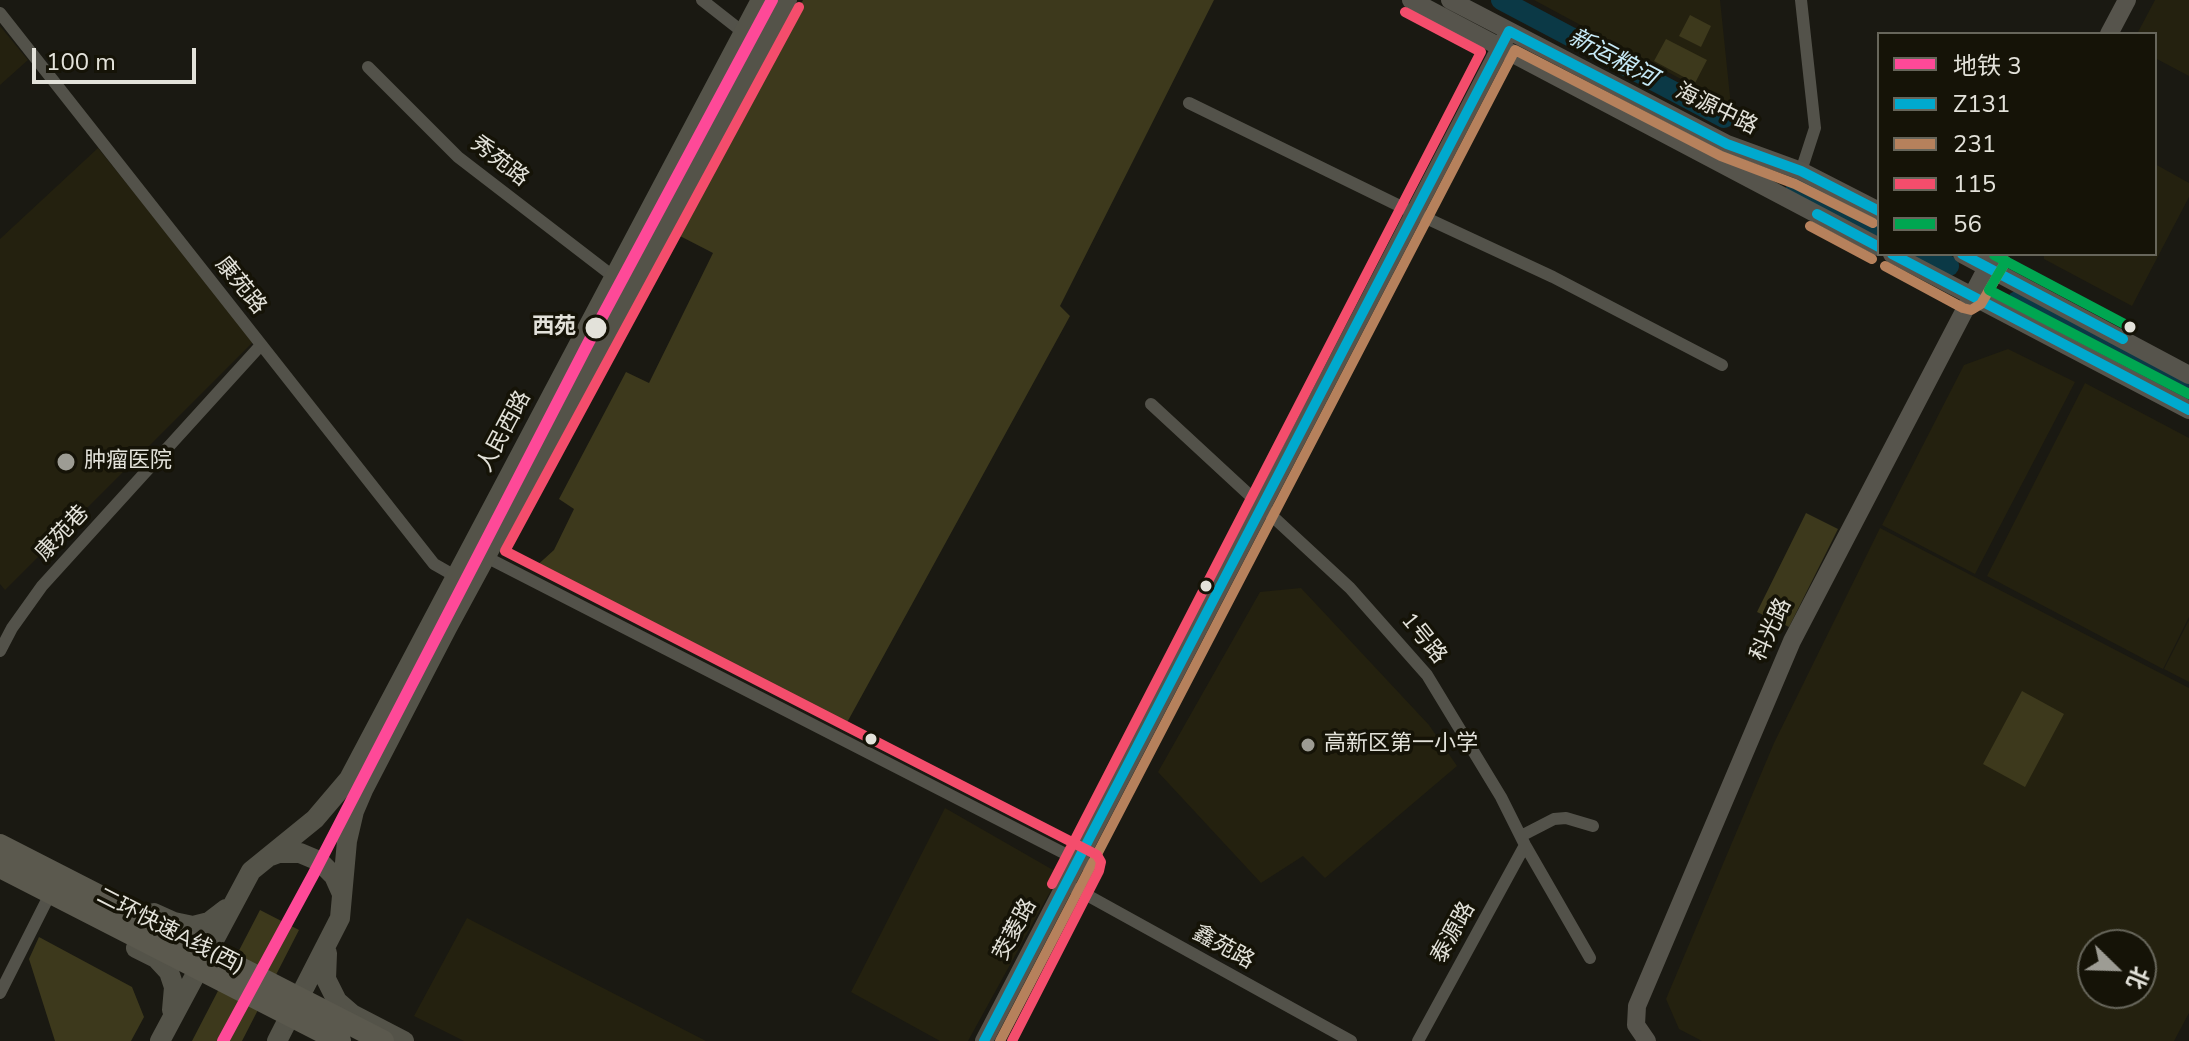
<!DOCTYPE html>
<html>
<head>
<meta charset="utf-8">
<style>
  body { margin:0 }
  #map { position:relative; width:2189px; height:1041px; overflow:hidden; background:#1a1912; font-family:"Nunito Sans","Noto Sans SC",sans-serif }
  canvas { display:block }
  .legend { position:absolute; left:1877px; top:32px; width:280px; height:224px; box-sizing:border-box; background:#151307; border:2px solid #67665b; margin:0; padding:10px 14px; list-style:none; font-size:24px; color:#e3e2da }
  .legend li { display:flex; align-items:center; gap:16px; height:40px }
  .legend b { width:40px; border:2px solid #67665b }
  .north { position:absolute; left:2077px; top:929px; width:80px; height:80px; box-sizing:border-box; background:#151307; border:2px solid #67665b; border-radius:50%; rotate:113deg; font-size:22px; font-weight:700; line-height:32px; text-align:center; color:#e3e2da }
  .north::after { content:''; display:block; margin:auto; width:28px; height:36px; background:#9d9c94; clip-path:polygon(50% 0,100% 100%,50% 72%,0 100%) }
  .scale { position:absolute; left:32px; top:48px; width:164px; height:36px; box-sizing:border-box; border:4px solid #e3e2da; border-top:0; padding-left:10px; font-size:24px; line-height:28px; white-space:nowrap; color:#e3e2da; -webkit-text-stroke:6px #151307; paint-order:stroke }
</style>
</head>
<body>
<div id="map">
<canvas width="2189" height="1041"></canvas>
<ul class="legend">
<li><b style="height:10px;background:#fe4998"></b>地铁 3</li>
<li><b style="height:10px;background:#00a9ce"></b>Z131</li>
<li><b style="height:10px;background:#b6815c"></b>231</li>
<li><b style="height:10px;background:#f44d6c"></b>115</li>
<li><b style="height:10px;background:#00a651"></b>56</li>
</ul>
<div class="north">北</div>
<div class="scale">100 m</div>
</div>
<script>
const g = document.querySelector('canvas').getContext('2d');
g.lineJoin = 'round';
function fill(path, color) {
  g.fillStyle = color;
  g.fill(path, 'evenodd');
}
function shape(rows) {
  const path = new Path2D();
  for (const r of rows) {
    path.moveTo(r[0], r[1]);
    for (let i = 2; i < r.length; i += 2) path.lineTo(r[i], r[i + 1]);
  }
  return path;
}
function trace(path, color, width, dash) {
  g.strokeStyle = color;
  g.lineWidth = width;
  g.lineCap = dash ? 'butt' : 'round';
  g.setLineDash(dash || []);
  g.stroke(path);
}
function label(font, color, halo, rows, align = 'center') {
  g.font = font + ' "Nunito Sans","Noto Sans SC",sans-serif';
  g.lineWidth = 7;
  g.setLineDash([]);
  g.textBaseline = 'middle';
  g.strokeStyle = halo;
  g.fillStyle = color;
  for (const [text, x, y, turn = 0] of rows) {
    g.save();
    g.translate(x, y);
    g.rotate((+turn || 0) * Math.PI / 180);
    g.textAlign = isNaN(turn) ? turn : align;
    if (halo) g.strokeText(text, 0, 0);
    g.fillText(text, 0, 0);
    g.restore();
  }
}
const built = shape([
  [1534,0,1720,0,1731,106],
  [2155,0,2189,0,2189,76,2155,58,2155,34,2137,34],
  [0,26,28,60,0,85],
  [98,148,254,341,5,590,0,584,0,239],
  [2155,164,2189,183,2189,197,2132,306,2044,259,2044,254,2155,254],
  [2008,349,2075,382,1975,574,1882,525,1964,365],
  [2085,383,2189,438,2189,617,2163,669,1987,576],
  [1880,528,2189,688,2189,1013,2174,1041,1702,1041,1679,1029,1666,999,1774,743],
  [2093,945,2141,945,2141,993,2093,993],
  [1301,588,1429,725,1457,766,1325,878,1303,856,1261,883,1158,772,1260,592],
  [2189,620,2189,682,2164,669],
  [945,808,1060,874,968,1041,940,1041,851,992],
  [467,918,706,1041,464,1041,414,1016]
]);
const green = shape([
  [803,0,1214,0,1060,306,1070,316,844,728,591,594,533,569,554,550,574,509,559,499,626,372,649,383,713,253,680,236],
  [1690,15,1711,26,1701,47,1679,36],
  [1666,39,1707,60,1695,83,1654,61],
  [1806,513,1838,529,1789,627,1757,612],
  [2022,691,2064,714,2025,787,1983,764],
  [260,910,299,930,242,1041,192,1041],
  [39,937,132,987,144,1017,131,1041,55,1041,29,959]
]);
const river = shape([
  [1501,0,1724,118],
  [1796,188,1879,231],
  [1925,254,1949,266],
  [2017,301,2189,390]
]);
const street = shape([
  [702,0,744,33],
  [1801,0,1815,128,1801,171],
  [0,13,434,564,455,576],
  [368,67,458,157,614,277],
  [1189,103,1414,213],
  [1424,217,1553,277,1722,365],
  [1151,404,1350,588,1427,675,1501,797,1525,845,1590,958],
  [486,557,1087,865],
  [0,651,12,628,42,586,261,345],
  [1521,836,1554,819,1566,818,1593,826],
  [1076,889,1351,1041],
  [0,993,46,902],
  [1418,1041,1525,845]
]);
const secondary = shape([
  [1411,0,1879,247],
  [1450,0,1727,144,1801,171,1879,211],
  [2109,34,2127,0],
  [1892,254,2189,410],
  [1962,254,2189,375],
  [984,1041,1509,31],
  [1647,1041,1636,1025,1637,1006,1792,641,1994,254]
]);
const primary = shape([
  [271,856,279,853,300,853,319,861,334,876,342,894],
  [154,913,174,922,193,926,209,922,226,909],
  [136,948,156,958,169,972,174,987,172,1010],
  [327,953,326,979,337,1001,352,1014,404,1041],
  [160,1041,251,871,315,819,349,779,761,0],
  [277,1041,340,918,347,841,354,811,363,790,447,628,787,0]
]);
const highwayBridge = shape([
  [0,845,383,1041],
  [0,867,340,1041]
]);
const bus1 = shape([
  [1817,214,1879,247],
  [1892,254,2189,410],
  [1962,254,2123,339],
  [984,1041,1509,31,1727,144,1801,171,1879,211]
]);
const bus2 = shape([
  [1810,226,1872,259],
  [1885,266,1963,308,1971,310,1981,304,2006,261],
  [1000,1041,1515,50,1721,156,1795,184,1873,223]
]);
const bus3 = shape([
  [799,7,505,551,1097,855,1101,862,1099,871,1012,1041],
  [1052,884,1481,52,1405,12]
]);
const bus4 = shape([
  [1994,255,2130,327],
  [2006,261,1989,290,2189,394]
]);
const metro1 = shape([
  [223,1041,313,875,596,328,772,0]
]);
const markers = [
  [2130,327,7,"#e3e2da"],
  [596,328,12,"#e3e2da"],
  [66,462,10,"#9d9c94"],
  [1206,586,7,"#e3e2da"],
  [871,739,7,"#e3e2da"],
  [1308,745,8,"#9d9c94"]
];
const streetNames = [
  ["海源中路",1716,110,26],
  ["秀苑路",499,162,38],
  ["康苑路",240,286,51],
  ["人民西路",505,432,-62],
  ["康苑巷",63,534,-47],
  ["科光路",1772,630,-65],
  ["1号路",1423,639,51],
  ["茭菱路",1016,930,-62],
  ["二环快速A线(西)",170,932,27],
  ["泰源路",1454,933,-61],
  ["鑫苑路",1223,948,29]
];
const stopNames = [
  ["西苑",576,328]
];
const poiNames = [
  ["肿瘤医院",84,462],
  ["高新区第一小学",1324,745]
];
const waterNames = [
  ["新运粮河",1612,59,28]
];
fill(built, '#24210f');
fill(green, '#3d391c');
trace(river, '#0b3946', 20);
trace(street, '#53524a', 12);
trace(secondary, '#56544c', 18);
trace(primary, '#545349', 20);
trace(highwayBridge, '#5b594e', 22);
trace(bus1, '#00a9ce', 10);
trace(bus2, '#b6815c', 10);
trace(bus3, '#f44d6c', 10);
trace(bus4, '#00a651', 10);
trace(metro1, '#fe4998', 12);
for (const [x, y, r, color] of markers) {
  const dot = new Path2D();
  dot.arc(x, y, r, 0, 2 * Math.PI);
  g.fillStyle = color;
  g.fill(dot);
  trace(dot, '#151307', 3);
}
label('22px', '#e3e2da', '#151307', streetNames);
label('bold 22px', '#e3e2da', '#151307', stopNames, 'right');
label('22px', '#e3e2da', '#151307', poiNames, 'left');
label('italic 24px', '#c6e9f6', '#151307', waterNames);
</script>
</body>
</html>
